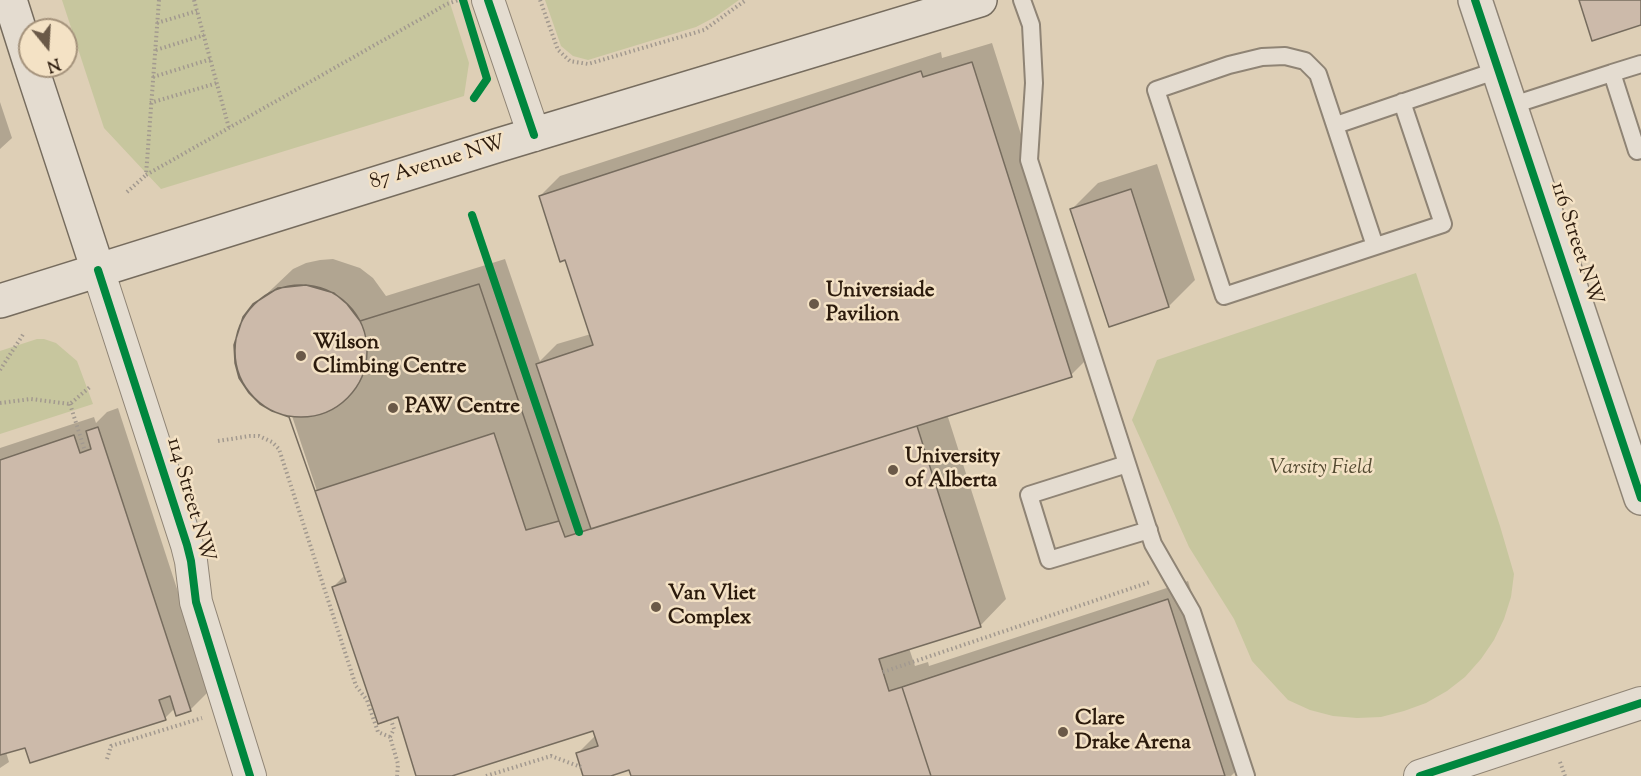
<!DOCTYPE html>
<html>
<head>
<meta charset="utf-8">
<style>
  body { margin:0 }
  #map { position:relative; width:1641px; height:776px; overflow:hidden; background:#decfb6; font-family:"Sorts Mill Goudy",serif }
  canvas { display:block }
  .north { position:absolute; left:18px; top:18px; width:60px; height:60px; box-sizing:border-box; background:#f4e2c5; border:2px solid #a4927b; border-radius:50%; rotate:162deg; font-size:16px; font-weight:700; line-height:24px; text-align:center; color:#2b1a0c }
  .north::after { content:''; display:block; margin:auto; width:21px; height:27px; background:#6a5948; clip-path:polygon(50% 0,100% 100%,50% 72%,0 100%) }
</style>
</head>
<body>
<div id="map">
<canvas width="1641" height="776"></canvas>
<div class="north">N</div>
</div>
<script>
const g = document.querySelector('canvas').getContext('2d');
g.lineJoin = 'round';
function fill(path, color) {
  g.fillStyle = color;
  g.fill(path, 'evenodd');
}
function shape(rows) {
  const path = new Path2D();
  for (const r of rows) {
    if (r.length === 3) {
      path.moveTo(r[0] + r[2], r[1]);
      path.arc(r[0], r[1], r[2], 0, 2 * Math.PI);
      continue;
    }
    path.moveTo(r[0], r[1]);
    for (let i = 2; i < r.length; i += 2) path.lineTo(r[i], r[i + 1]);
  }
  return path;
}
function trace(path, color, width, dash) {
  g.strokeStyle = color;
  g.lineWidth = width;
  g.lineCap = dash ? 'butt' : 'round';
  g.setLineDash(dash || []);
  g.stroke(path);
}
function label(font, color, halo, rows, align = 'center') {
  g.font = font + ' "Sorts Mill Goudy",serif';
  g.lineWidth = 5;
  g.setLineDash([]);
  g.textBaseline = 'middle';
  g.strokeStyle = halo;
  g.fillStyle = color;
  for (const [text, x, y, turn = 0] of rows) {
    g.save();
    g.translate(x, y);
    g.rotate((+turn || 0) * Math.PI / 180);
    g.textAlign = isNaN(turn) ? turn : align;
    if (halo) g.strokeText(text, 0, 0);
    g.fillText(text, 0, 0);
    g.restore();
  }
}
const green = shape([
  [62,0,449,0,469,63,464,96,161,189,104,128],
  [545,0,739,0,715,17,696,27,588,60,573,56,561,46],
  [1416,273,1500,526,1514,574,1511,597,1504,619,1494,640,1481,659,1465,677,1447,691,1426,703,1404,711,1381,717,1357,718,1333,716,1310,710,1288,700,1252,661,1234,619,1189,547,1132,420,1157,360],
  [37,339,44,339,56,343,77,361,93,404,0,434,0,351]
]);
const shadow = shape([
  [992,43,1091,355,1071,375,947,414,1006,599,980,626,909,648,915,666,928,662,929,666,1188,581,1246,761,1231,776,633,776,630,768,606,776,585,776,578,753,596,735,593,729,447,776,418,776,399,715,333,587,345,575,255,305,293,269,306,263,320,260,333,259,360,268,373,278,386,296,505,259,540,361,557,344,591,334,566,258,540,196,560,176,941,52,942,58],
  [0,102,12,138,0,149],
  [1157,164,1195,280,1169,306,1110,325,1072,209,1098,183],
  [118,408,210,690,190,710,175,708,165,718,26,746,6,752,9,762,0,768,0,448,94,417,96,423,107,412]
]);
const building = shape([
  [1579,0,1641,0,1641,25,1592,41,1579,0],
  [972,62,1072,377,591,529,536,364,593,345,565,260,560,262,539,196,921,71,923,77,972,62],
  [1131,189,1169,307,1109,327,1070,209,1131,189],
  [479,284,559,521,526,530,494,433,315,491,289,417,272,411,260,404,249,393,239,378,235,363,234,345,243,317,253,304,278,288,306,285,334,293,347,304,360,321,479,284],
  [479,284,559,521,526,530,494,433,315,491,289,417,272,411,260,404,249,393,239,378,235,363,234,345,243,317,253,304,278,288,306,285,334,293,347,304,360,321,479,284],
  [301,351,66],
  [917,426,981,627,879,659,889,691,902,687,931,776,631,776,629,770,611,776,583,776,576,753,598,746,593,731,452,776,416,776,398,717,378,724,332,587,346,582,315,491,494,433,526,530,559,521,565,537,917,426],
  [98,427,191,711,176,716,170,696,159,700,166,720,30,763,25,748,0,755,0,460,74,435,80,453,91,449,86,431,98,427],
  [1168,599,1225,776,931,776,902,687,1168,599]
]);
const path = shape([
  [159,0,146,175,447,4,458,0],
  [194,0,229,128],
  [540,0,558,50,570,61,588,64,704,30,746,0],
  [157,23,197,11],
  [156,50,204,35],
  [153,77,211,59],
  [150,103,217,83],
  [127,192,146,175],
  [472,215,579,532],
  [0,370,24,333],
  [0,403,31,399,70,404,91,386],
  [70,404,85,451],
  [218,441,250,436,259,436,272,442,279,449,356,686,367,700,378,732,390,737,398,764,397,776],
  [883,672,1150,582],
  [390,737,394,729,391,720],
  [107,759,111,746,202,718],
  [1560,762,1565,776],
  [486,776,551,756,581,767]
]);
const service = shape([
  [1022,0,1031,25,1034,83,1029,160,1153,544,1192,612,1246,776],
  [1612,73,1641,64],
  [1510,106,1612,73,1637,151,1641,149],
  [1336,125,1498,70],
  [1375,246,1318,74,1305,61,1285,56,1262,57,1229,65,1156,90,1224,296,1443,224,1402,102],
  [1127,464,1029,495,1049,560,1149,530]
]);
const minor = shape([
  [488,0,534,135],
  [98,270,187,545,191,561,196,602,250,776],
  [1420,776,1641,703]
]);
const tertiary = shape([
  [1475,0,1641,498]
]);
const secondary = shape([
  [10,0,30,63],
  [31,66,98,270],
  [0,301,499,145,980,0]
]);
const cycleway = shape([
  [463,0,487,79,474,98],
  [488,0,534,135],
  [1475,0,1641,498],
  [472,215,579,532],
  [98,270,187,545,191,561,196,602,250,776],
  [1420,776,1641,703]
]);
const markers = [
  [814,304,6,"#6a5948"],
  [301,356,6,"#6a5948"],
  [393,408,6,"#6a5948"],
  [893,470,6,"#6a5948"],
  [656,607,6,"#6a5948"],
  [1063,732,6,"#6a5948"]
];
const streetNames = [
  ["87 Avenue NW",438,164,-17],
  ["116 Street NW",1575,244,72],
  ["114 Street NW",189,500,74]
];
const poiNames = [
  ["Universiade",826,292],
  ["Pavilion",826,316],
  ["Wilson",313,344],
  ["Climbing Centre",313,368],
  ["PAW Centre",405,408],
  ["University",905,458],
  ["of Alberta",905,482],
  ["Van Vliet",668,595],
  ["Complex",668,619],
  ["Clare",1075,720],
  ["Drake Arena",1075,744]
];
const parkNames = [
  ["Varsity Field",1321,469]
];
fill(green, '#c7c69e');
fill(shadow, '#0003');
fill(building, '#ccbaaa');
trace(building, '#766c5e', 1.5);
trace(service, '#8f8475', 20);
trace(minor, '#8f8475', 34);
trace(tertiary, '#8f8475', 36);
trace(secondary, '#766c5e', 36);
trace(path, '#a2998f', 4, [1.5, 3]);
trace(service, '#e4dcd0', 16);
trace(minor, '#e4dcd0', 32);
trace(tertiary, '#e4dcd0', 33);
trace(secondary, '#e4dcd0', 33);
trace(cycleway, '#00873e', 8);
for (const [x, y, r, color] of markers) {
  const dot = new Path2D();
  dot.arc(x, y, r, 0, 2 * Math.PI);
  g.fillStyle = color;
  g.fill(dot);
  trace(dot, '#f4e2c5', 2);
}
label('21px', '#2b1a0c', '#f4e2c5', streetNames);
label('bold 21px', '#2b1a0c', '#f4e2c5', poiNames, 'left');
label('italic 21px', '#544b32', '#f4e2c5', parkNames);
</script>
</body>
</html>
